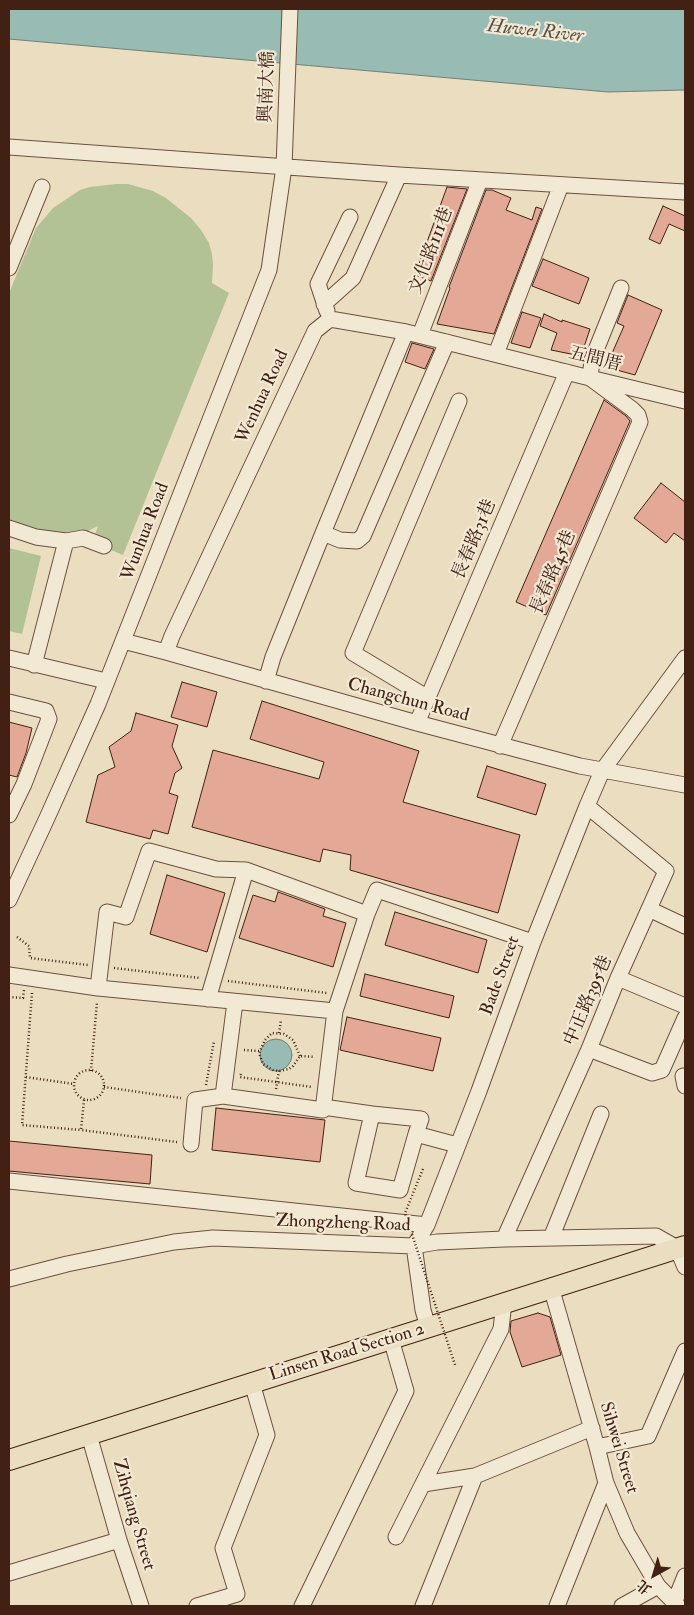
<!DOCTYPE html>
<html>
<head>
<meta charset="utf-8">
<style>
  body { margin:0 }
  #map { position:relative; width:694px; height:1615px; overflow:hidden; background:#ebddbf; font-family:"IM FELL Double Pica","Noto Serif TC",serif }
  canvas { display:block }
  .frame { position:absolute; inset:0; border:10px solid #422114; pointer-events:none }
  .north { position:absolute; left:629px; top:1550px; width:50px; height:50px; -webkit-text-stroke:4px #f2e9d5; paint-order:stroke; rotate:219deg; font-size:14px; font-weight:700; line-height:20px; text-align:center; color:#422114 }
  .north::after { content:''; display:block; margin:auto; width:18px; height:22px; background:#422114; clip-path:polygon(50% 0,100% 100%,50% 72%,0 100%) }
</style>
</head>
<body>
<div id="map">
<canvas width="694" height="1615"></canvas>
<div class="frame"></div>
<div class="north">北</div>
</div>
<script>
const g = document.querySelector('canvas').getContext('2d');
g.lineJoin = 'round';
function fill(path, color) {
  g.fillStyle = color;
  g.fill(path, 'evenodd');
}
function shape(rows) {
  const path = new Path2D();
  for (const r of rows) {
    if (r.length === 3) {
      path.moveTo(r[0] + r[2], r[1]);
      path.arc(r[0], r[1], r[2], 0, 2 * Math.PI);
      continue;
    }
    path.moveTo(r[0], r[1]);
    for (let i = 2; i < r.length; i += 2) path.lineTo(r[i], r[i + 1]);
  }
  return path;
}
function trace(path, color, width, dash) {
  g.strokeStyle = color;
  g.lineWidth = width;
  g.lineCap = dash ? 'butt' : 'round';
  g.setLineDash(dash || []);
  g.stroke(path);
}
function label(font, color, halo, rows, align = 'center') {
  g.font = font + ' "IM FELL Double Pica","Noto Serif TC",serif';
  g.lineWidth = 4.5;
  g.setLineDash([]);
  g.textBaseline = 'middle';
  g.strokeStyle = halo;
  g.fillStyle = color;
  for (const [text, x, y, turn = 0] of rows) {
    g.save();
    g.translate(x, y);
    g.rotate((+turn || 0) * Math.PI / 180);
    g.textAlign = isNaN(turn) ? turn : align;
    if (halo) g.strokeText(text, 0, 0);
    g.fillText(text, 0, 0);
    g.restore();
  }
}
const green = shape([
  [116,184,128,184,153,191,166,198,191,218,201,230,209,243,212,254,213,265,212,283,229,293,123,555,92,542,98,526,86,532,70,536,9,526,9,293,36,228,53,208,80,190,90,187],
  [9,548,41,556,22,634,9,631]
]);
const water = shape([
  [9,9,685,9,685,90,608,92,9,39,9,9],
  [276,1055,16]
]);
const building = shape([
  [447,187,467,189,431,281,415,275,447,187],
  [486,190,492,190,511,198,506,210,532,220,536,207,542,209,494,334,437,324,450,288,449,287,486,190],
  [663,206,685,216,685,231,669,224,660,244,649,239,663,206],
  [543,259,589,278,579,304,532,286,543,259],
  [628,295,662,310,635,375,606,367,624,326,617,323,628,295],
  [522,312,541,318,530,348,511,343,522,312],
  [544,314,562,322,562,320,590,329,581,356,551,350,557,333,540,326,544,314],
  [412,343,434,349,425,369,405,362,412,343],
  [604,400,626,416,630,421,546,615,516,602,604,400],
  [661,483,685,502,685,541,674,533,666,543,634,518,661,483],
  [182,682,217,692,207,727,171,717,182,682],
  [262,701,419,751,403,802,520,835,498,913,350,870,351,855,323,849,320,862,192,827,213,750,319,779,324,762,250,739,262,701],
  [136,713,178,725,172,746,182,768,175,773,169,793,178,796,168,834,153,830,150,839,86,822,98,775,115,767,109,747,131,731,136,713],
  [9,722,32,728,26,753,17,777,9,775,9,722],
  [487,766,546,784,536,815,477,797,487,766],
  [167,875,225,893,207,952,150,934,167,875],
  [278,892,325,909,323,916,346,923,333,967,239,938,253,895,275,902,278,892],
  [395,912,487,940,478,973,385,945,395,912],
  [365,974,454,996,449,1018,360,996,365,974],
  [347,1017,441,1038,433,1071,340,1050,347,1017],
  [216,1108,325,1120,320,1162,212,1150,216,1108],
  [9,1141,152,1155,150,1184,9,1171,9,1141],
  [538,1313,550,1317,561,1355,522,1367,510,1332,511,1321,538,1313]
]);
const path = shape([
  [17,937,29,946,30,958,88,965],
  [114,968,200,978],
  [228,981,327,993],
  [32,993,22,1125,81,1130],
  [9,997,23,998,24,990],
  [279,1033,281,1020],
  [244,1050,259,1051],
  [300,1056,293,1040,284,1034,272,1033,265,1040,259,1053,263,1064,273,1070,279,1071,289,1069,293,1066,300,1056,315,1057],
  [89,1085,15],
  [91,1071,97,1002],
  [241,1074,240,1077,312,1087],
  [26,1077,74,1084],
  [206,1085,214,1041],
  [104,1087,181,1098],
  [276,1089,279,1071],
  [84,1100,81,1130,177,1142]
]);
const minor = shape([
  [9,147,399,175,685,192],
  [9,268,42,187],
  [324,304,353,278,399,175],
  [327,311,318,284,350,217],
  [420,335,480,180],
  [496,354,561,185],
  [9,528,36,537,66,541],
  [323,533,340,540,357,541,363,536,447,342],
  [123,641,166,652,417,723,580,766,685,785],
  [166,652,172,636,315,331,330,319,406,332,590,378,685,401],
  [9,658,106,681],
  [34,665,66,541,83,538,104,546],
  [266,681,273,657,323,533,406,332],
  [428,698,353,653,459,401],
  [9,702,46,711,49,719,24,784,9,815],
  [417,723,567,372],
  [500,746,640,422,638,415,632,409,590,378,592,360,621,288],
  [9,900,47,818,98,704,269,270,284,167,290,9],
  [649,909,685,926],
  [367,914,377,890,533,942],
  [9,975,98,988,335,1011,323,1110,223,1096,235,1002],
  [618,978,685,1006],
  [98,988,107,912,126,917,149,851,216,869,246,870,367,914,335,1011],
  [208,999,246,870],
  [589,1049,652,1073,662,1070,685,1018],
  [683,1076,685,1086],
  [323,1107,372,1114,356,1183,400,1190,416,1134,457,1145],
  [372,1114,421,1119,416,1134],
  [191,1144,195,1100,223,1096],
  [9,1181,427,1225],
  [551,1238,601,1114],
  [504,1239,589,1049,618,978,666,871,587,806],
  [9,1279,67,1264,174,1242,213,1238,414,1246,437,1242,504,1239,656,1236,677,1248,685,1267],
  [551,1287,597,1447,606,1483,627,1533,658,1586,678,1606],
  [428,1327,423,1310,414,1246,427,1225,479,1091,533,942,587,806,602,771,685,658],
  [89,1435,119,1540,141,1606],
  [597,1447,648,1436,685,1351],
  [423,1484,475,1476],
  [396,1537,501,1329,504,1302],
  [9,1573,119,1540],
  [197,1606,237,1594,223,1548,267,1435,252,1383],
  [302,1606,406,1391,391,1339],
  [423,1606,475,1476,592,1428],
  [557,1606,606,1483],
  [622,1606,658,1586],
  [673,1606,685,1576]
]);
const major = shape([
  [9,1460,685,1246]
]);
const pathBridge = shape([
  [423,1169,405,1213,455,1365]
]);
const streetNames = [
  ["興南大橋",268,87,-88],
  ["文化路111巷",432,251,-69],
  ["五間厝",595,360,14],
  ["Wenhua Road",263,397,-65],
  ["Wunhua Road",146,532,-69],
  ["長春路31巷",475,540,-67],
  ["長春路45巷",554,573,-67],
  ["Changchun Road",408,701,15],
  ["Bade Street",501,976,-70],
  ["中正路395巷",589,1001,-67],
  ["Zhongzheng Road",343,1224,2],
  ["Linsen Road Section 2",347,1353,-17],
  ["Sihwei Street",618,1448,73],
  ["Zihqiang Street",133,1515,74]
];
const waterNames = [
  ["Huwei River",535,32,6]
];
fill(green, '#b3c295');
fill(water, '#98bbb3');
trace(water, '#767d73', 1);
fill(building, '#e3a996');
trace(building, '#422114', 1);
trace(minor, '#6c503f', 17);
trace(major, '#422114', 22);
trace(path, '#422114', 2.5, [1, 2.5]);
trace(minor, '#f2e9d5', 15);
trace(major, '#ebddbf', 20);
trace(pathBridge, '#422114', 2.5, [1, 2.5]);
label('18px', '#422114', '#f2e9d5', streetNames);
label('italic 19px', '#5c4f44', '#f2e9d5', waterNames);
</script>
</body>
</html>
